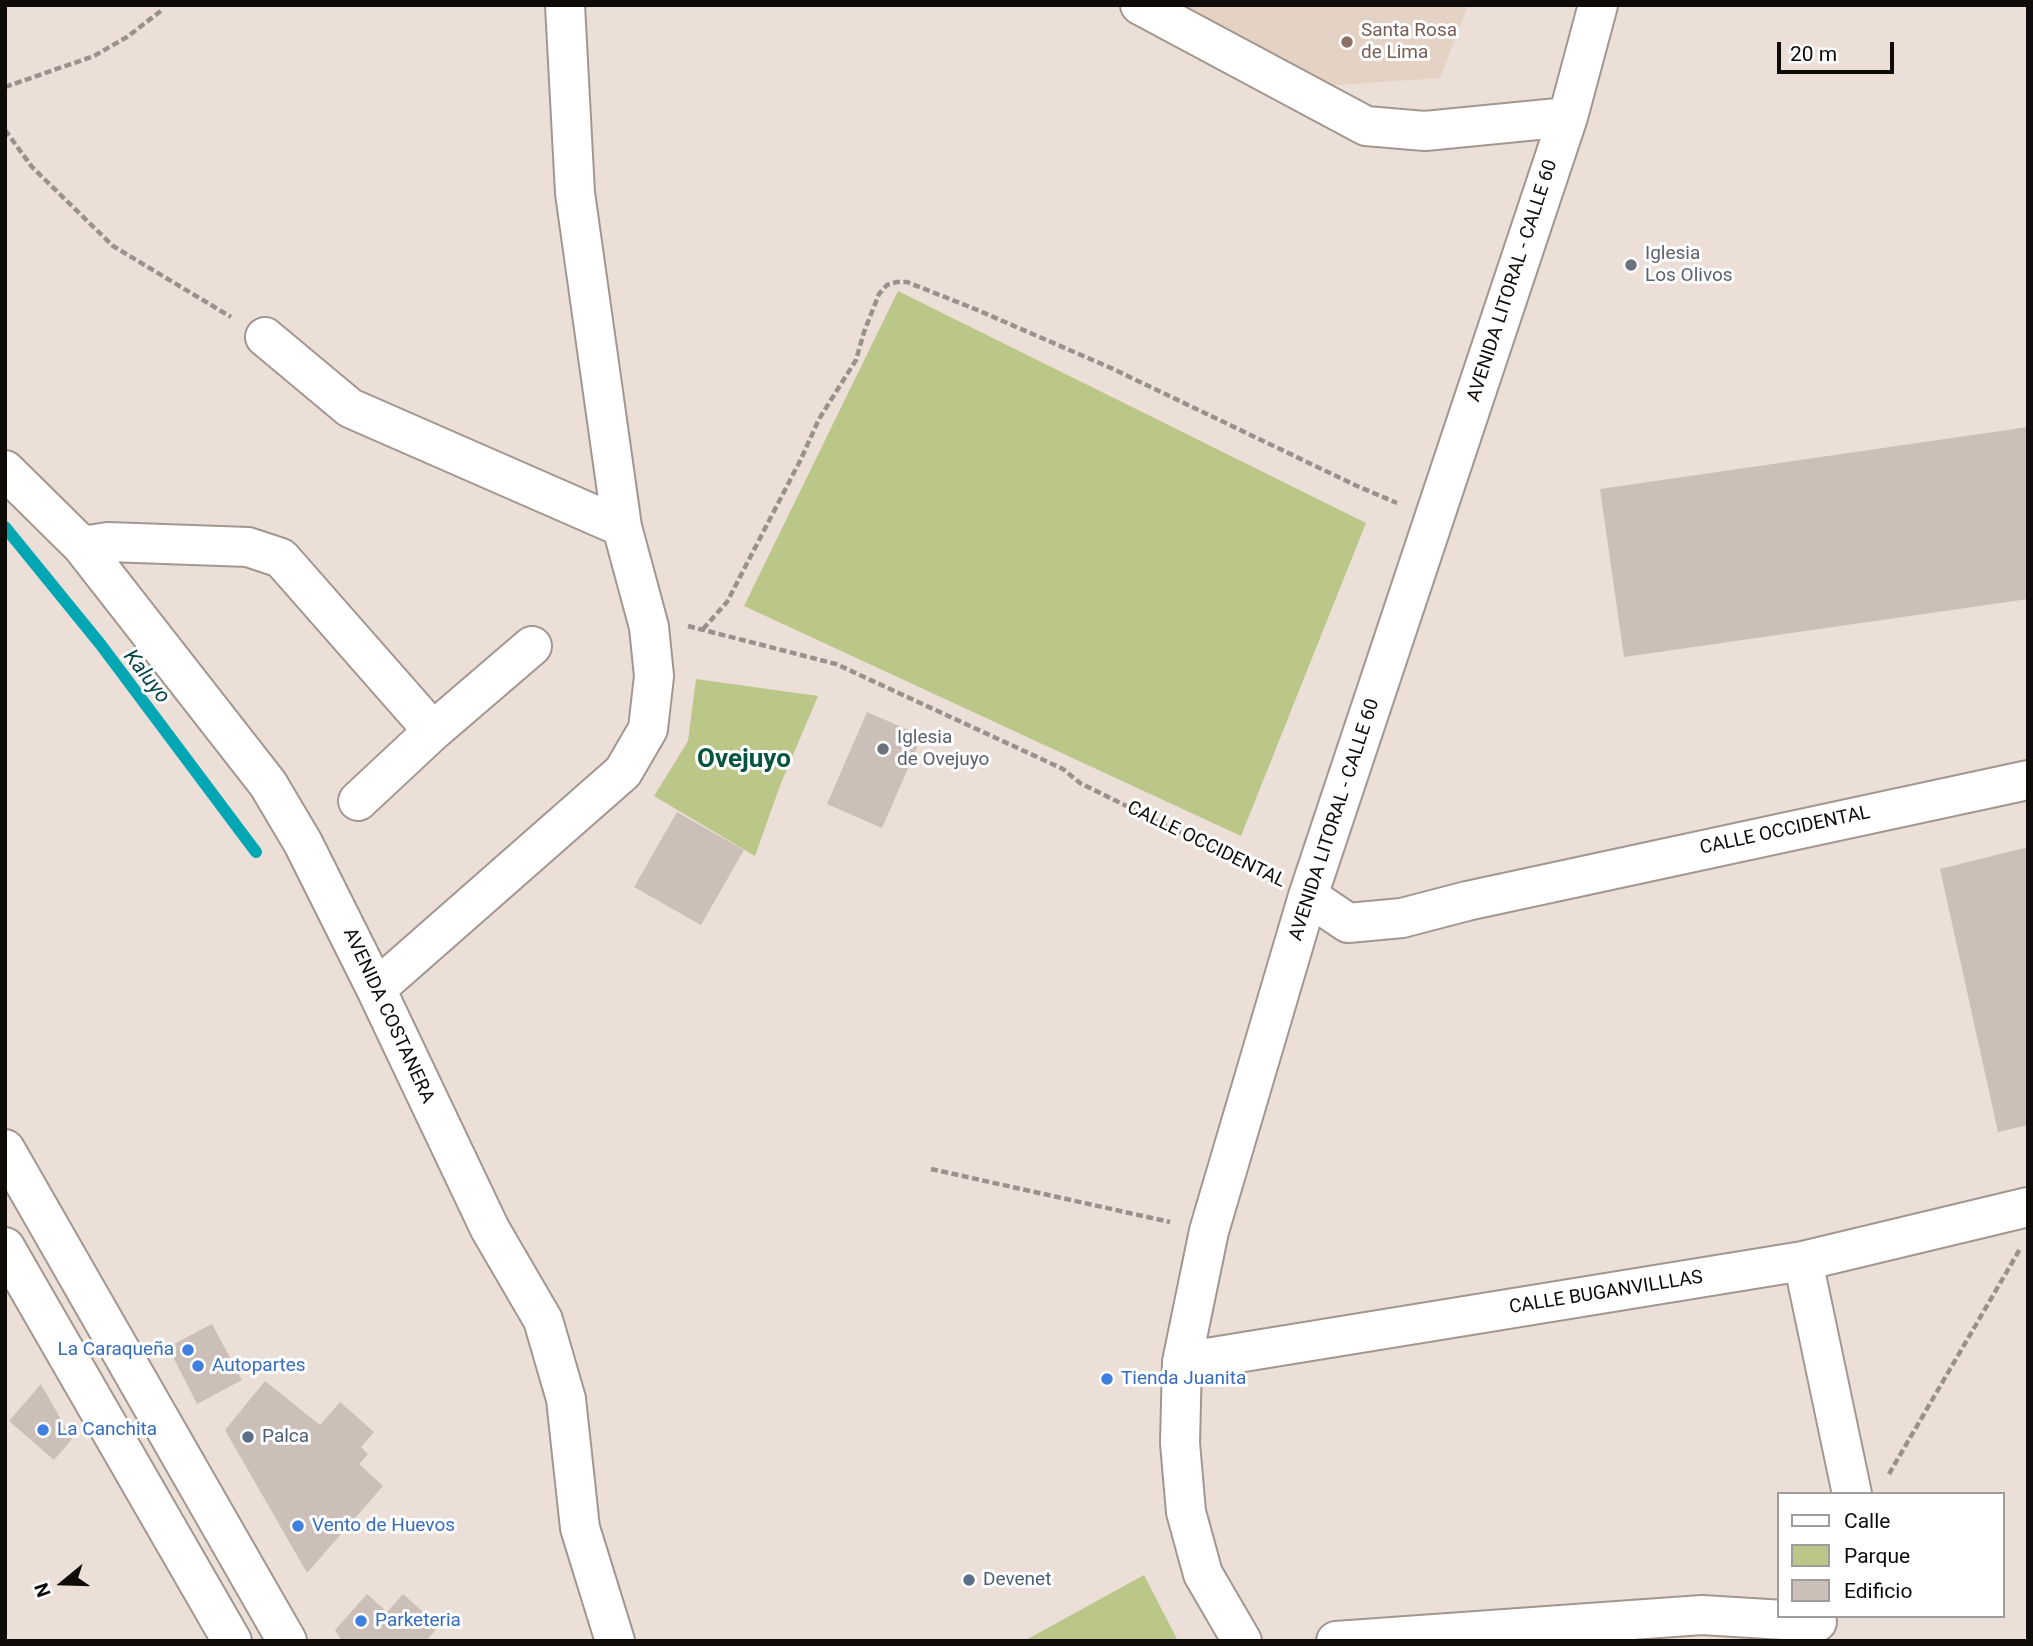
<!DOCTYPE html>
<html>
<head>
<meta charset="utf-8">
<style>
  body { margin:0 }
  #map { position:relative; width:2033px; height:1646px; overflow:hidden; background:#ebdfd7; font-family:Roboto,sans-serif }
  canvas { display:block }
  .frame { position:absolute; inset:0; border:7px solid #0f0b08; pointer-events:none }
  .legend { position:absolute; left:1777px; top:1492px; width:228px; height:126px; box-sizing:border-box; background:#fff; border:2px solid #9f9d9c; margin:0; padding:9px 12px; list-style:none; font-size:21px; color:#0f0b08 }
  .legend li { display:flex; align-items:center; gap:14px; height:35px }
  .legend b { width:35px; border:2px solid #9f9d9c }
  .north { position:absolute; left:28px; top:1548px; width:70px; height:70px; -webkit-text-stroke:5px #fff; paint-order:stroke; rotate:251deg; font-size:19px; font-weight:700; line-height:28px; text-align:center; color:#0f0b08 }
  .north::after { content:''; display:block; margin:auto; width:24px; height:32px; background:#0f0b08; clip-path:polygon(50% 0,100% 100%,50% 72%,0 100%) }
  .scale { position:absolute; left:1777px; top:42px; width:117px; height:32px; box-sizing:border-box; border:4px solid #0f0b08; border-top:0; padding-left:9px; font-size:21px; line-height:24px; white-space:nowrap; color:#0f0b08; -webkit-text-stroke:5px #fff; paint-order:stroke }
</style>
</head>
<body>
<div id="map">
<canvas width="2033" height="1646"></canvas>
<div class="frame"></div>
<ul class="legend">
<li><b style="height:9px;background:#fff"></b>Calle</li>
<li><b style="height:19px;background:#bac789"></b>Parque</li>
<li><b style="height:19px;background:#cbbfb7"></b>Edificio</li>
</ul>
<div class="north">N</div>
<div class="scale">20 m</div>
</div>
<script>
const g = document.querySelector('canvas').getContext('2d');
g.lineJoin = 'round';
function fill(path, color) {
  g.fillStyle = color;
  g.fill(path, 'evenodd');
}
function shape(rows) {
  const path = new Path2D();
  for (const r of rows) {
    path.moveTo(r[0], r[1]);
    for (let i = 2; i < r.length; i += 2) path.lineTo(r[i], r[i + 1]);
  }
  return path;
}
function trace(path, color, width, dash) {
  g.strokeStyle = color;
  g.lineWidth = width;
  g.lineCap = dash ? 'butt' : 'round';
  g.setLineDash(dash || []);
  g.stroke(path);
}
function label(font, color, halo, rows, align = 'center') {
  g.font = font + ' Roboto,sans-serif';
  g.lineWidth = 6;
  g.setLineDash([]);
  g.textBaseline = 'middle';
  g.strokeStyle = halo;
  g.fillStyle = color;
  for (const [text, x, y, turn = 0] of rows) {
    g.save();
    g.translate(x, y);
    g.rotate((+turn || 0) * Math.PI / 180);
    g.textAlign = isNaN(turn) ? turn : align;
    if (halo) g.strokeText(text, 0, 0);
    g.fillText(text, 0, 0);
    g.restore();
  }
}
const built = shape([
  [1172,5,1468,5,1440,78,1323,86]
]);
const green = shape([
  [898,291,1366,523,1241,836,744,606],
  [696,679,818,696,781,783,755,856,654,796,688,741],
  [1144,1575,1178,1641,1024,1641]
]);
const stream = shape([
  [5,527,101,645,256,852]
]);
const building = shape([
  [2028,427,2028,599,1624,657,1600,489],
  [867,712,922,736,882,828,827,804],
  [677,812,744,850,701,925,634,887],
  [2028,847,2028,1125,1998,1132,1940,869],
  [212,1324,242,1380,197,1404,168,1347],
  [265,1381,320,1425,340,1402,374,1432,361,1447,368,1454,359,1464,383,1486,307,1573,225,1430],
  [41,1384,72,1439,54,1460,9,1421],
  [367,1594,387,1612,403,1594,439,1626,426,1641,342,1641,335,1630]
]);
const path = shape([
  [5,87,94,56,127,37,162,10],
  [5,130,32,167,113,246,231,317],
  [688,626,836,664,1063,769,1080,783,1272,878],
  [703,629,727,602,801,459,819,419,856,360,864,332,879,294,887,285,897,282,907,282,975,309,1111,368,1357,486,1397,503],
  [931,1169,1170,1222],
  [1889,1474,2020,1249]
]);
const minor = shape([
  [1140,5,1366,126,1425,131,1568,117],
  [265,337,350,408,622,527],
  [5,470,82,546,268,784,303,843,376,989,490,1229,543,1320,566,1399,580,1528,615,1641],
  [82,546,108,542,248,547,281,558,433,731],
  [358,801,433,731,532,646],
  [1308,896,1348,923,1402,918,1467,901,2028,780],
  [376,989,623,772,648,729,654,676,649,627,622,527,575,193,565,5],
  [1803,1261,1852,1494],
  [1182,1362,1803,1261,2028,1207],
  [1242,1641,1203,1574,1186,1512,1180,1443,1182,1362,1209,1231,1308,896,1568,117,1598,5],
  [1336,1641,1702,1615,1817,1622]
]);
const major = shape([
  [5,1149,287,1641],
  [5,1247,232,1641]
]);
const markers = [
  [1347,42,7,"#8d6e63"],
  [1631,265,7,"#6b7280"],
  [883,749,7,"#6b7280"],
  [188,1350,7,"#3f7fe0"],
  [198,1366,7,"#3f7fe0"],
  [1107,1379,7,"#3f7fe0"],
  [43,1430,7,"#3f7fe0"],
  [248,1437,7,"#5c6f8a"],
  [298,1526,7,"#3f7fe0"],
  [969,1580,7,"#5c6f8a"],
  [361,1621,7,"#3f7fe0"]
];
const educationNames = [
  ["Santa Rosa",1361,31],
  ["de Lima",1361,53]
];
const worshipNames = [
  ["Iglesia",1645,254],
  ["Los Olivos",1645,276],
  ["Iglesia",897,738],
  ["de Ovejuyo",897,760]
];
const streetNames = [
  ["AVENIDA LITORAL - CALLE 60",1513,281,-72],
  ["AVENIDA LITORAL - CALLE 60",1335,820,-72],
  ["CALLE OCCIDENTAL",1785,831,-12],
  ["CALLE OCCIDENTAL",1206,845,26],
  ["AVENIDA COSTANERA",388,1016,65],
  ["CALLE BUGANVILLLAS",1606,1293,-9]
];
const shopNames = [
  ["La Caraqueña",174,1350,"right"],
  ["Autopartes",212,1366],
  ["Tienda Juanita",1121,1379],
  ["La Canchita",57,1430],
  ["Vento de Huevos",312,1526],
  ["Parketeria",375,1621]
];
const serviceNames = [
  ["Palca",262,1437],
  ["Devenet",983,1580]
];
const waterNames = [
  ["Kaluyo",146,677,52]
];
const districtNames = [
  ["Ovejuyo",744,760]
];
fill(built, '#e4d2c4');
fill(green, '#bac789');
trace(stream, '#03a7b4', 12);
fill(building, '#cbbfb7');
trace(minor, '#a2978f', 42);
trace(major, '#a2978f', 42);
trace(path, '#9a918b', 4.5, [7, 3.5]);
trace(minor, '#fff', 38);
trace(major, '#fff', 38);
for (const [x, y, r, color] of markers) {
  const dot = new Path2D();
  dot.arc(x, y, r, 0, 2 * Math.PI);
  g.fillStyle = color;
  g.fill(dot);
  trace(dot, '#fff', 2.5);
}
label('19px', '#785e54', '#fff', educationNames, 'left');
label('19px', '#5b616d', '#fff', worshipNames, 'left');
label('19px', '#0f0b08', '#fff', streetNames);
label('19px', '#366cbe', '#fff', shopNames, 'left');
label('19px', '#4e5e75', '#fff', serviceNames, 'left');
label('italic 21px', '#044248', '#fff', waterNames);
label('bold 26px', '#05553e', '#fff', districtNames);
</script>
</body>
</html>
